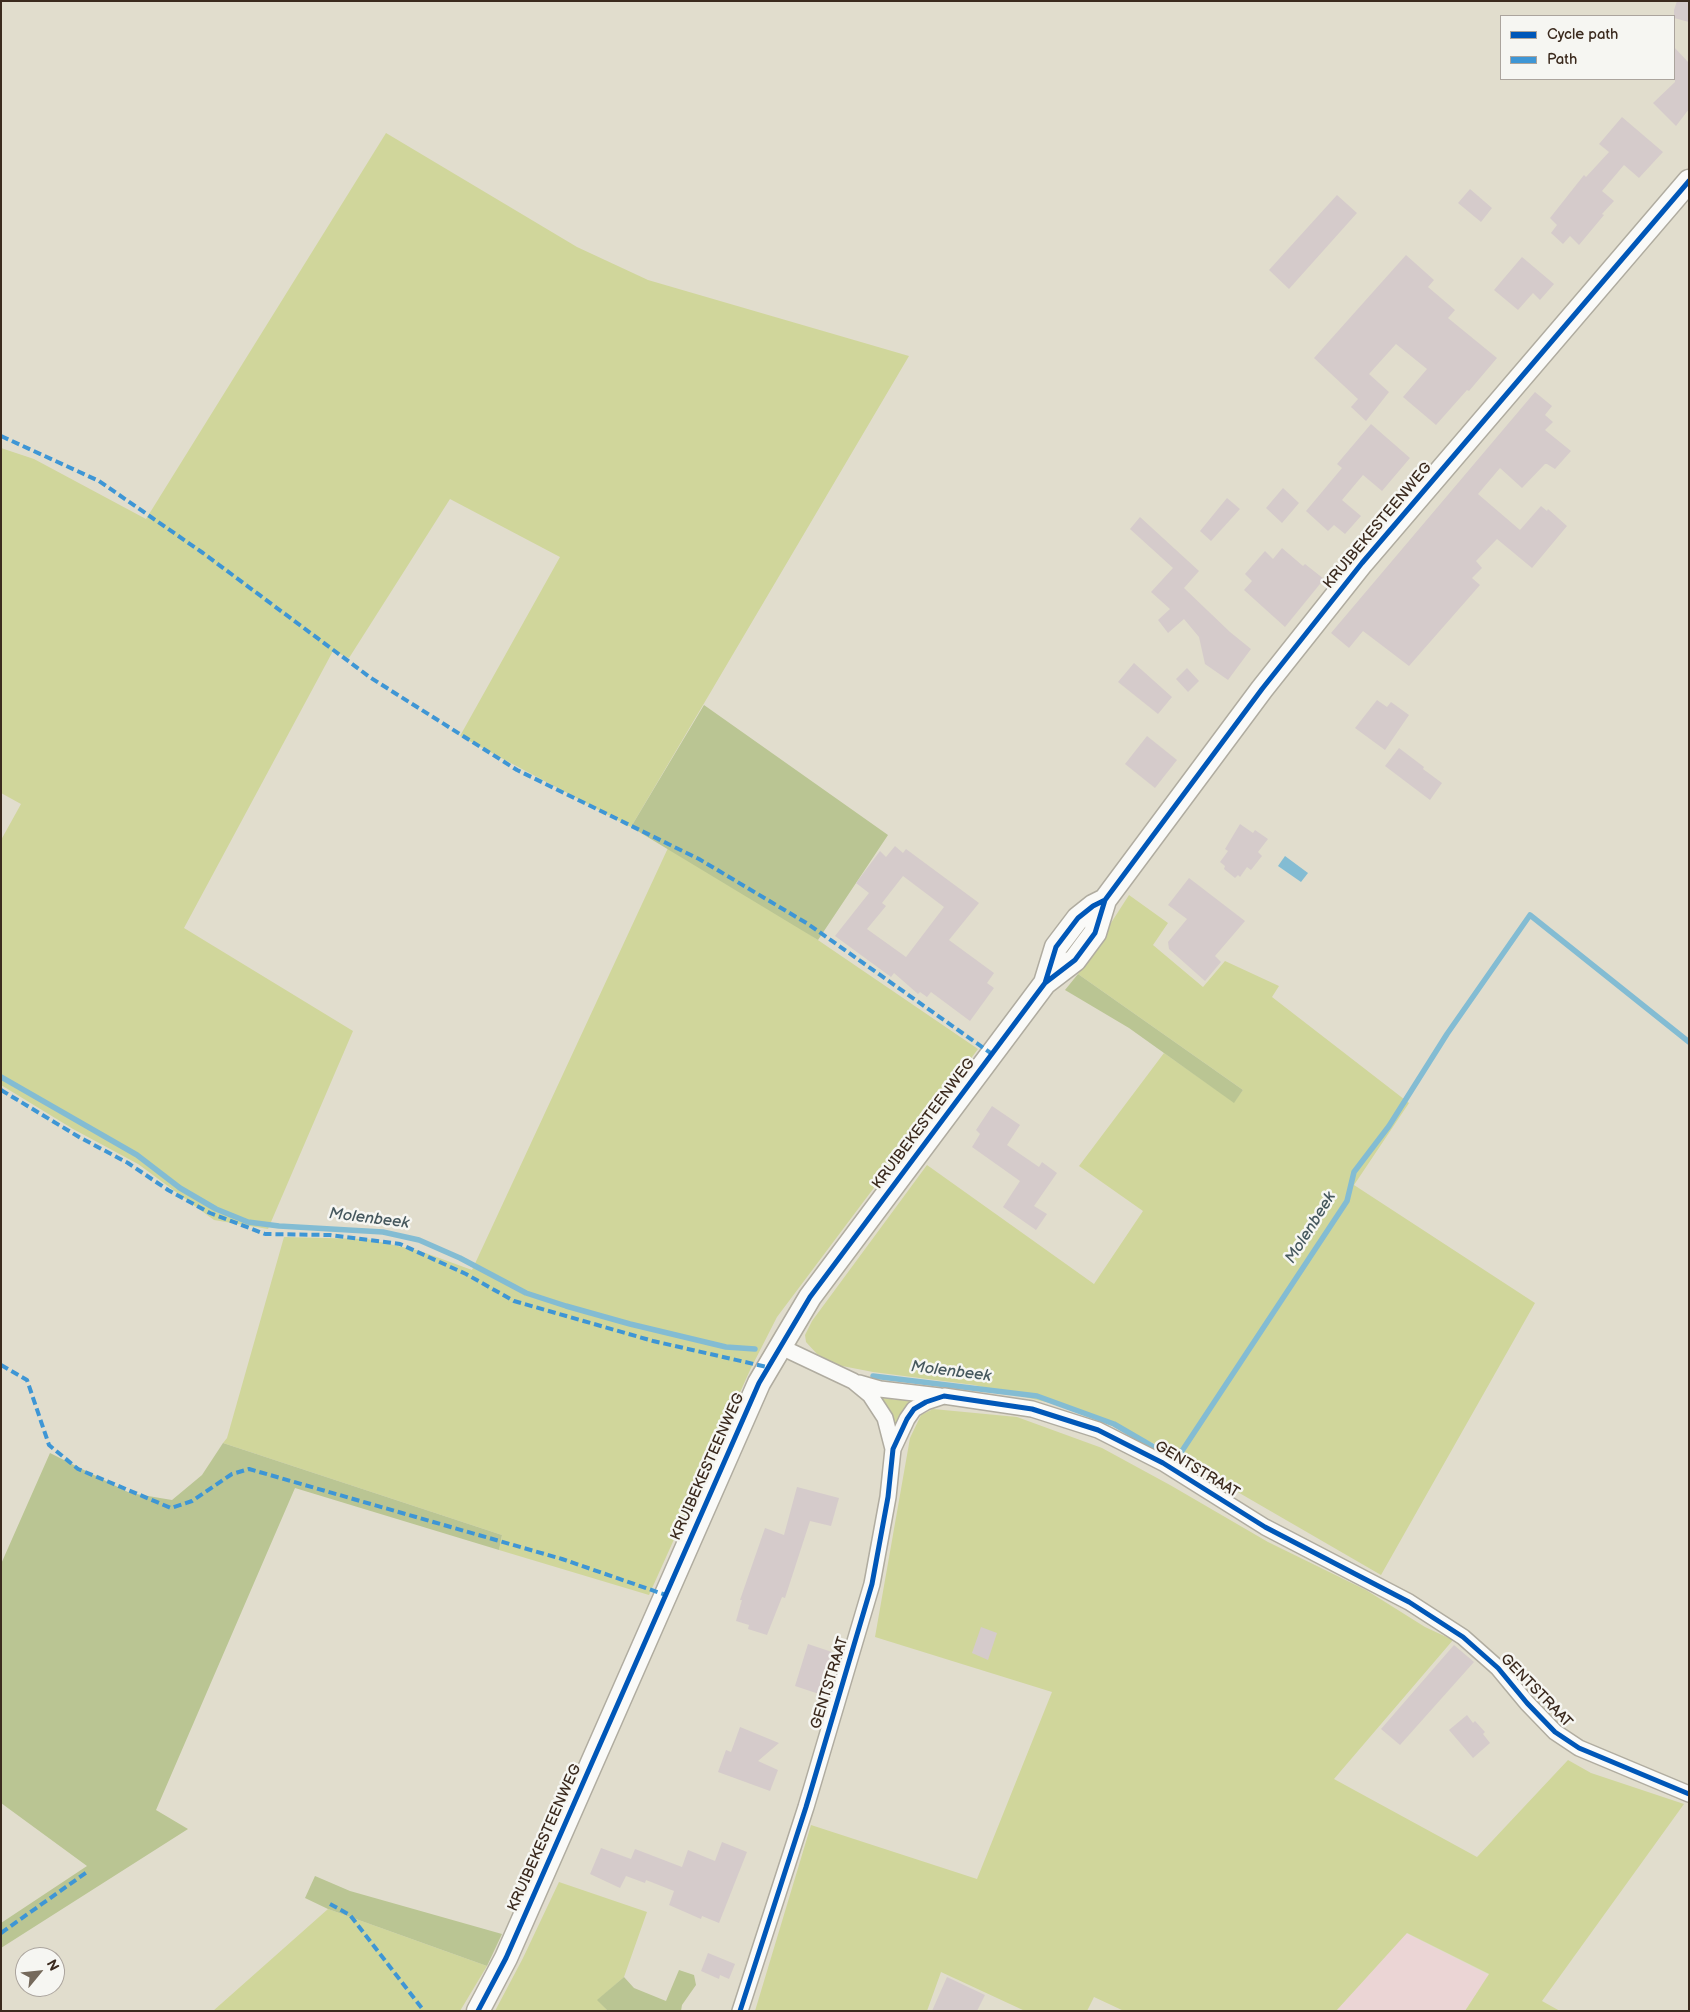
<!DOCTYPE html>
<html>
<head>
<meta charset="utf-8">
<style>
  body { margin:0 }
  #map { position:relative; width:1690px; height:2012px; overflow:hidden; background:#e1ddcd; font-family:"Balsamiq Sans",sans-serif }
  canvas { display:block }
  .frame { position:absolute; inset:0; border:2px solid #3b2a1e; pointer-events:none }
  .legend { position:absolute; left:1500px; top:15px; width:175px; height:65px; box-sizing:border-box; background:#f6f6f2; border:1px solid #aba49d; margin:0; padding:6px 9px; list-style:none; font-size:15px; color:#3b2a1e }
  .legend li { display:flex; align-items:center; gap:10px; height:25px }
  .legend b { width:25px; border:1px solid #aba49d }
  .north { position:absolute; left:15px; top:1947px; width:50px; height:50px; box-sizing:border-box; background:#f6f6f2; border:1px solid #aba49d; border-radius:50%; rotate:62deg; font-size:14px; font-weight:700; line-height:20px; text-align:center; color:#3b2a1e }
  .north::after { content:''; display:block; margin:auto; width:18px; height:22px; background:#75695b; clip-path:polygon(50% 0,100% 100%,50% 72%,0 100%) }
</style>
</head>
<body>
<div id="map">
<canvas width="1690" height="2012"></canvas>
<div class="frame"></div>
<ul class="legend">
<li><b style="height:6px;background:#0057b8"></b>Cycle path</li>
<li><b style="height:6px;background:#3e96d5"></b>Path</li>
</ul>
<div class="north">N</div>
</div>
<script>
const g = document.querySelector('canvas').getContext('2d');
g.lineJoin = 'round';
function fill(path, color) {
  g.fillStyle = color;
  g.fill(path, 'evenodd');
}
function shape(rows) {
  const path = new Path2D();
  for (const r of rows) {
    path.moveTo(r[0], r[1]);
    for (let i = 2; i < r.length; i += 2) path.lineTo(r[i], r[i + 1]);
  }
  return path;
}
function trace(path, color, width, dash) {
  g.strokeStyle = color;
  g.lineWidth = width;
  g.lineCap = dash ? 'butt' : 'round';
  g.setLineDash(dash || []);
  g.stroke(path);
}
function label(font, color, halo, rows, align = 'center') {
  g.font = font + ' "Balsamiq Sans",sans-serif';
  g.lineWidth = 5;
  g.setLineDash([]);
  g.textBaseline = 'middle';
  g.strokeStyle = halo;
  g.fillStyle = color;
  for (const [text, x, y, turn = 0] of rows) {
    g.save();
    g.translate(x, y);
    g.rotate((+turn || 0) * Math.PI / 180);
    g.textAlign = isNaN(turn) ? turn : align;
    if (halo) g.strokeText(text, 0, 0);
    g.fillText(text, 0, 0);
    g.restore();
  }
}
const built = shape([
  [1406,1933,1489,1975,1465,2011,1336,2011]
]);
const green = shape([
  [386,133,577,247,648,280,909,356,631,827,460,736,560,557,450,499,349,658,333,651,184,928,353,1031,268,1229,214,1220,138,1164,73,1129,1,1085,1,840,21,804,1,793,1,448,34,459,146,519],
  [668,848,787,919,978,1049,777,1317,751,1368,649,1595,499,1550,502,1535,223,1443,227,1438,284,1237,367,1239,420,1251,472,1270],
  [1129,895,1168,923,1153,945,1203,987,1225,961,1279,986,1272,997,1409,1103,1354,1185,1535,1303,1381,1575,1153,1443,1067,1407,974,1385,873,1372,837,1365,817,1354,806,1342,805,1335,812,1321,927,1165,1094,1284,1143,1211,1079,1166,1164,1053,1234,1102,1243,1090,1078,974],
  [879,1397,897,1400,915,1399,897,1428],
  [933,1409,1017,1417,1102,1448,1170,1485,1268,1542,1366,1590,1425,1627,1453,1640,1334,1779,1477,1857,1568,1760,1591,1773,1684,1804,1542,2001,1560,2011,1465,2011,1489,1974,1407,1933,1336,2011,1124,2011,1094,1997,1087,2011,1025,2011,941,1972,927,2011,755,2011,811,1825,977,1879,1052,1692,875,1637,910,1438,921,1415],
  [559,1882,647,1912,624,1977,598,2000,608,2011,495,2011,523,1958],
  [328,1909,487,1966,460,2011,213,2011]
]);
const forest = shape([
  [704,705,888,835,818,940,631,827],
  [1078,974,1243,1090,1234,1103,1129,1028,1065,990],
  [223,1443,502,1535,499,1550,295,1488,156,1810,188,1829,1,1948,1,1923,87,1866,1,1803,1,1564,50,1453,130,1493,172,1500,202,1475],
  [315,1876,350,1891,502,1934,487,1966,328,1909,305,1898],
  [679,1970,694,1975,696,1985,682,2005,681,2011,608,2011,597,2000,624,1977,634,1988,666,2001]
]);
const water = shape([
  [1285,856,1308,873,1301,882,1278,866]
]);
const stream = shape([
  [1,1077,137,1155,180,1188,216,1209,248,1222,279,1226,383,1232,419,1240,460,1258,526,1293,566,1306,630,1324,726,1347,755,1349],
  [873,1376,1037,1396,1114,1424,1176,1460,1347,1201,1354,1172,1389,1126,1447,1034,1530,915,1689,1042]
]);
const building = shape([
  [1677,1,1689,1,1689,22,1674,18,1674,10],
  [1674,47,1689,63,1689,109,1676,126,1653,103,1675,82],
  [1622,117,1663,152,1639,178,1624,165,1602,191,1614,201,1602,214,1604,215,1579,245,1570,236,1563,244,1551,233,1557,225,1550,218,1584,175,1586,177,1609,152,1599,144],
  [1470,189,1492,208,1481,222,1458,203],
  [1337,195,1357,213,1289,289,1269,270],
  [1406,255,1434,280,1428,287,1455,310,1448,318,1497,358,1469,391,1467,390,1436,425,1403,397,1427,369,1396,344,1369,374,1389,392,1366,421,1351,407,1358,399,1314,358],
  [1522,257,1554,284,1540,300,1533,293,1518,310,1494,290],
  [1535,392,1552,406,1545,415,1553,422,1545,430,1571,451,1555,469,1547,464,1545,464,1522,488,1500,468,1478,494,1520,530,1541,506,1547,511,1548,509,1567,526,1532,568,1497,539,1476,561,1482,568,1472,578,1480,585,1409,666,1363,631,1349,648,1331,633],
  [1371,424,1410,458,1382,491,1363,475,1342,500,1361,516,1345,534,1334,525,1328,531,1306,511,1342,468,1337,464],
  [1283,488,1299,503,1282,523,1266,508],
  [1227,498,1240,509,1211,541,1200,531],
  [1140,517,1199,571,1184,588,1230,632,1251,649,1228,680,1205,664,1199,637,1184,619,1168,633,1158,620,1170,609,1151,592,1173,568,1130,529],
  [1282,548,1303,566,1305,564,1324,579,1285,627,1244,590,1252,581,1245,574,1265,551,1273,559],
  [1134,663,1172,697,1158,714,1118,682],
  [1187,668,1199,681,1188,692,1176,679],
  [1377,700,1387,707,1391,702,1409,715,1385,750,1355,728],
  [1147,736,1177,760,1155,788,1125,764],
  [1399,748,1424,767,1423,769,1442,783,1430,800,1385,766],
  [1240,824,1253,833,1255,830,1268,839,1258,852,1262,856,1251,870,1247,867,1240,877,1238,875,1235,878,1224,869,1225,866,1220,862,1228,851,1225,849],
  [895,846,903,853,906,849,979,903,949,940,994,973,987,983,994,988,970,1021,931,992,927,997,920,992,918,994,894,973,891,977,835,936,869,893,856,883,880,851,886,857],
  [903,876,944,907,906,957,867,929,886,906,882,903],
  [1189,878,1245,921,1215,956,1221,962,1205,981,1169,949,1168,942,1187,919,1168,905],
  [992,1106,1020,1125,1007,1145,1039,1167,1042,1162,1057,1173,1034,1206,1047,1214,1036,1230,1003,1207,1020,1181,972,1147,980,1134,976,1130],
  [797,1487,839,1498,831,1526,810,1521,785,1598,782,1597,767,1635,748,1629,749,1625,736,1621,742,1600,740,1600,765,1528,784,1535],
  [981,1627,997,1633,988,1660,972,1653],
  [808,1644,832,1652,819,1694,795,1686],
  [1454,1645,1474,1662,1400,1745,1381,1729],
  [1467,1715,1473,1723,1475,1721,1485,1732,1483,1734,1490,1743,1473,1758,1449,1730],
  [740,1727,779,1743,758,1761,778,1770,770,1791,718,1772,726,1750,731,1752],
  [722,1842,747,1852,719,1923,702,1916,701,1919,669,1905,674,1891,646,1880,645,1883,626,1876,620,1888,590,1874,601,1848,631,1859,635,1849,682,1867,688,1850,715,1861],
  [708,1953,735,1964,729,1979,720,1975,719,1979,701,1971],
  [947,1977,985,1995,977,2011,932,2011]
]);
const street = shape([
  [779,1346,853,1381,870,1395,885,1418,893,1449],
  [859,1383,880,1389,940,1396],
  [740,2011,806,1807,872,1584,888,1497,893,1449,907,1419,914,1409,926,1402,944,1396,1032,1409,1098,1430,1163,1463,1265,1527,1409,1602,1463,1637,1498,1668,1527,1703,1555,1732,1579,1748,1689,1794]
]);
const secondary = shape([
  [1045,983,1056,947,1078,918,1093,906,1105,900],
  [478,2011,506,1958,759,1383,810,1297,1045,983,1075,960,1095,933,1105,900,1262,689,1362,563,1689,181]
]);
const quiet = shape([
  [1,436,99,481,203,553,371,678,517,770,699,859,808,924,992,1054],
  [1,1090,79,1137,128,1163,168,1190,210,1213,265,1234,330,1235,400,1244,466,1274,514,1301,653,1341,767,1367],
  [1,1365,27,1380,49,1445,78,1469,171,1508,192,1501,232,1474,249,1469,562,1559,666,1595],
  [330,1904,350,1915,424,2011],
  [1,1933,87,1872]
]);
const cycleway = shape([
  [1045,983,1056,947,1078,918,1093,906,1105,900],
  [478,2011,506,1958,759,1383,810,1297,1045,983,1075,960,1095,933,1105,900,1262,689,1362,563,1689,181],
  [740,2011,806,1807,872,1584,888,1497,893,1449,907,1419,914,1409,926,1402,944,1396,1032,1409,1098,1430,1163,1463,1265,1527,1409,1602,1463,1637,1498,1668,1527,1703,1555,1732,1579,1748,1689,1794]
]);
const streetNames = [
  ["KRUIBEKESTEENWEG",1378,526,-50],
  ["KRUIBEKESTEENWEG",924,1124,-53],
  ["KRUIBEKESTEENWEG",708,1467,-66],
  ["GENTSTRAAT",1197,1470,31],
  ["GENTSTRAAT",830,1683,-73],
  ["GENTSTRAAT",1536,1691,46],
  ["KRUIBEKESTEENWEG",545,1838,-66]
];
const waterNames = [
  ["Molenbeek",369,1219,7],
  ["Molenbeek",1311,1228,-58],
  ["Molenbeek",951,1372,7]
];
fill(built, '#ebd5d5');
fill(green, '#d0d69b');
fill(forest, '#bac593');
fill(water, '#83bcd3');
trace(stream, '#83bcd3', 5.5);
fill(building, '#d5cbcb');
trace(street, '#b0aca0', 18);
trace(secondary, '#b0aca0', 25);
trace(street, '#fafaf8', 15);
trace(secondary, '#fafaf8', 22);
trace(quiet, '#3e96d5', 4, [8, 4]);
trace(cycleway, '#0057b8', 5);
label('15px', '#3b2a1e', '#f6f6f2', streetNames);
label('italic 16px', '#46585e', '#f6f6f2', waterNames);
</script>
</body>
</html>
